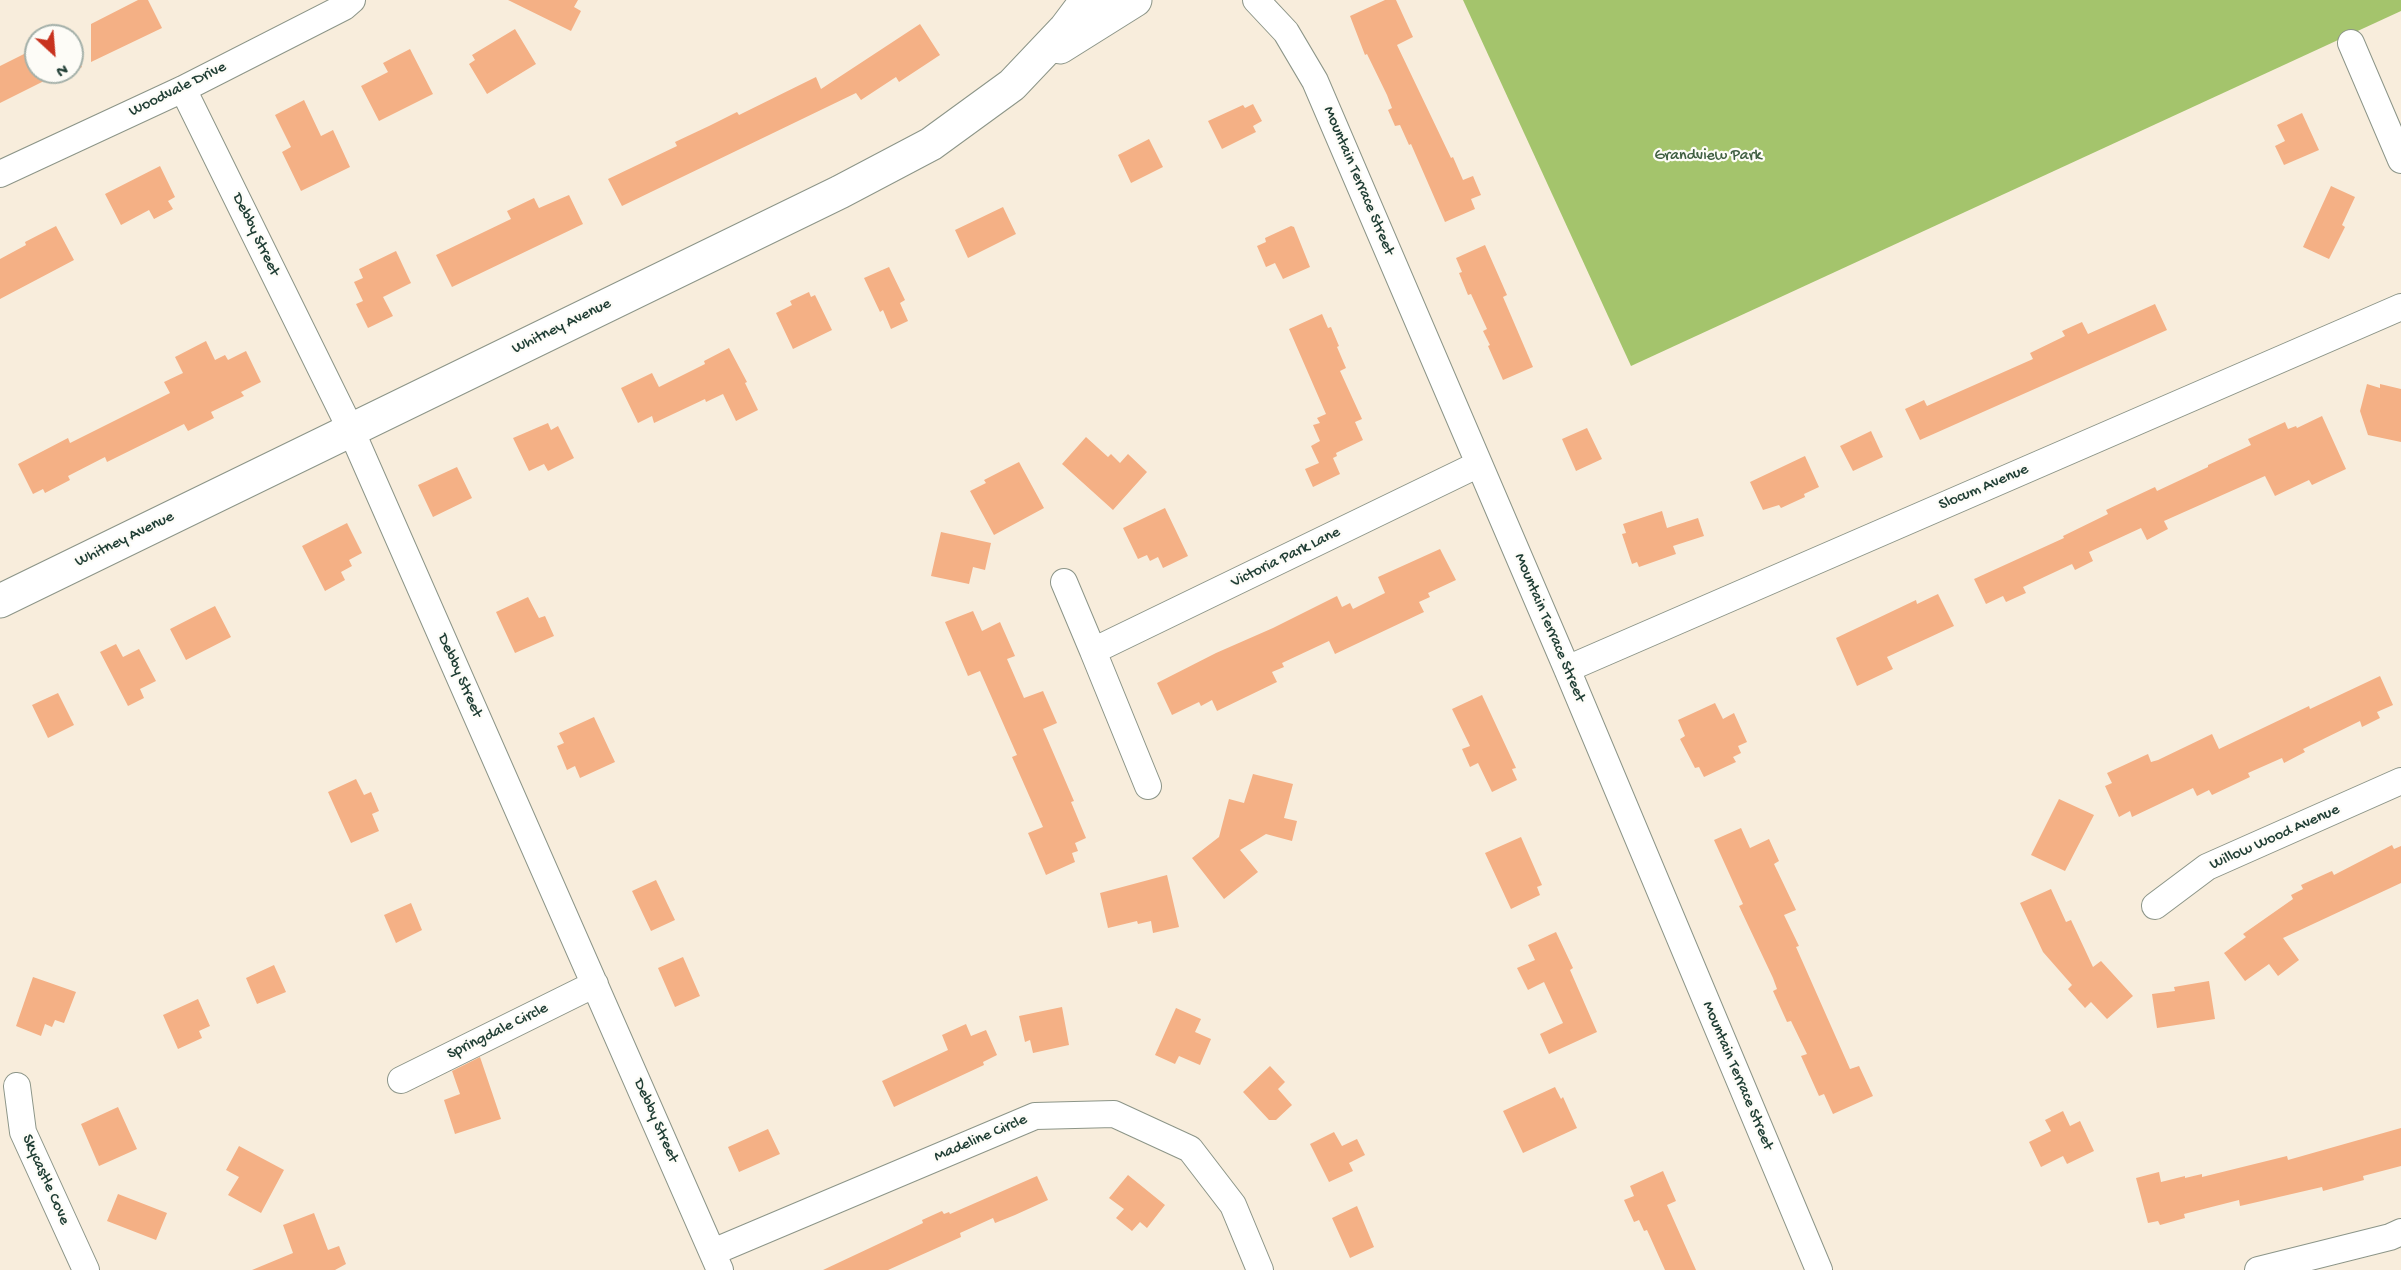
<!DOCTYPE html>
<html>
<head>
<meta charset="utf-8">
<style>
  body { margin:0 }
  #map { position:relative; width:2401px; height:1270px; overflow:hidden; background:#f8eddc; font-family:"Gochi Hand",sans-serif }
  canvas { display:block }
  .north { position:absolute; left:24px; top:24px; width:60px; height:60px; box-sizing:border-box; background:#fdfcf7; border:2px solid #a4b0a9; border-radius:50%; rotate:154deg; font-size:16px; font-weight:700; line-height:24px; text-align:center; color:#1f3d34 }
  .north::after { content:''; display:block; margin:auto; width:21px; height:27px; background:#c8321e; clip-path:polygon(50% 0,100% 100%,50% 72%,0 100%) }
</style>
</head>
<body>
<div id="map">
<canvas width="2401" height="1270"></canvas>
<div class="north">N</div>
</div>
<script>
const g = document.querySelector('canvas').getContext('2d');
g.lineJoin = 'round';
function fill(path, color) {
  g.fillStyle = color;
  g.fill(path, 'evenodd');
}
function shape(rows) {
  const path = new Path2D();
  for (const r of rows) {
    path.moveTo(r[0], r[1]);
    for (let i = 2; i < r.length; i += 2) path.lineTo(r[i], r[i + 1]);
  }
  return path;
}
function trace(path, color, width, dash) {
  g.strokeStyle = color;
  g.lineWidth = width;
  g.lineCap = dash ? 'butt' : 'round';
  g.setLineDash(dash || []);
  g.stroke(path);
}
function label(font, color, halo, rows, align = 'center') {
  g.font = font + ' "Gochi Hand",sans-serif';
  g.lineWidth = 4.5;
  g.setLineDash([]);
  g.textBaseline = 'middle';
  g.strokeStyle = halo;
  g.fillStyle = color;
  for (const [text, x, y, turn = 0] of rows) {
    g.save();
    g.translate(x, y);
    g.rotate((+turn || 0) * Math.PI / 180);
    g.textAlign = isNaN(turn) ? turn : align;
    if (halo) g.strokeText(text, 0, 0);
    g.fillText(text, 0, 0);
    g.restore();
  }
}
const green = shape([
  [1463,0,2401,0,2401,11,1631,366]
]);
const building = shape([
  [138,0,148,0,162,28,91,62,91,24],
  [508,0,578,0,574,7,581,11,571,31],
  [1385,0,1396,0,1413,37,1397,45,1451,158,1453,157,1463,180,1473,176,1481,195,1471,199,1475,209,1445,222,1411,144,1409,145,1400,125,1395,126,1388,110,1392,108,1387,95,1367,54,1365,55,1350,16],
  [920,24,940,55,899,82,896,77,861,100,856,93,622,206,608,179,677,146,675,142,709,126,737,112,739,115,816,77,821,89],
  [515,29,536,64,487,94,469,64,475,60,472,55],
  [72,47,82,67,52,82,50,78,0,103,0,66,36,48,36,72,72,72],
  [410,49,433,94,379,121,361,86,388,72,383,63],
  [304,100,321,136,333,130,350,167,301,191,282,152,291,147,275,115],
  [1253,104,1262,121,1253,126,1256,132,1222,149,1208,121,1243,105,1245,108],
  [2302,113,2319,150,2284,165,2275,146,2285,141,2277,125],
  [1149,139,1163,167,1131,183,1118,155],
  [160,166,175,197,168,201,173,209,154,219,149,210,121,225,105,194],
  [2331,186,2355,197,2342,225,2345,227,2329,259,2303,247],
  [569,195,583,224,452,287,436,255,511,219,507,211,534,198,539,208],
  [1003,207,1016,234,968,258,955,230],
  [56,226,74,260,0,299,0,259,26,245,25,242],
  [1291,226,1294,227,1310,267,1283,279,1275,263,1266,267,1257,246,1266,242,1265,238],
  [1485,245,1507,295,1503,297,1533,367,1503,380,1488,346,1490,345,1483,331,1487,329,1471,294,1468,295,1459,273,1462,272,1456,258],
  [396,251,411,283,383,297,393,316,368,328,356,304,363,301,354,282,363,278,359,269],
  [889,267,905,300,900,303,908,321,891,329,883,310,880,312,864,278],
  [809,292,811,297,815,295,832,330,793,349,776,313,792,305,790,301],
  [2155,304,2167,330,1920,440,1905,409,1924,400,1927,406,2033,359,2030,353,2065,336,2062,331,2082,322,2088,334],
  [1322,314,1328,328,1331,327,1339,346,1337,347,1346,368,1340,371,1362,419,1355,422,1363,440,1336,453,1337,456,1333,458,1340,474,1313,487,1305,469,1319,463,1311,446,1320,441,1313,425,1320,423,1317,418,1326,414,1289,329],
  [206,341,215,360,225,355,228,360,246,351,261,382,241,392,244,396,211,412,214,418,188,431,184,424,107,462,105,457,68,476,70,480,45,493,43,489,33,494,18,464,68,438,70,443,170,393,164,382,183,373,175,357],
  [729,348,747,382,745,383,758,410,736,421,723,394,706,402,705,399,654,423,652,416,638,423,621,388,652,373,659,387,705,364,704,361],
  [2367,384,2380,388,2380,384,2401,389,2401,442,2368,435,2360,411],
  [2322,416,2346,469,2312,485,2309,480,2275,496,2265,476,2164,521,2168,529,2147,540,2141,528,2089,552,2093,561,2075,570,2072,564,2023,587,2026,593,2006,602,2003,596,1986,604,1974,579,2064,538,2063,536,2108,514,2106,510,2155,487,2157,491,2208,467,2208,465,2251,445,2248,439,2285,422,2288,429,2296,426,2297,428],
  [548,423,551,430,558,426,574,458,548,471,544,464,529,471,513,438],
  [1587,428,1602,459,1576,471,1562,439],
  [1871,431,1883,457,1853,471,1840,446],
  [1086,437,1108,457,1111,454,1120,463,1128,454,1147,472,1113,510,1062,464],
  [1805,456,1819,487,1804,494,1805,497,1781,508,1779,505,1763,510,1750,482],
  [1019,462,1044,508,994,535,970,491,986,483,984,480],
  [457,467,472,498,433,517,418,485],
  [1165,508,1188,556,1163,568,1158,557,1150,561,1147,555,1138,559,1123,528],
  [1662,511,1667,528,1698,518,1704,536,1673,546,1676,554,1639,567,1637,562,1632,564,1622,534,1626,533,1623,524],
  [347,523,362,553,349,560,352,566,341,572,345,580,325,591,302,546],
  [941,532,991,543,985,570,973,567,969,584,931,576],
  [1440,549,1456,580,1428,593,1430,597,1419,602,1424,612,1335,654,1329,641,1282,663,1284,667,1272,672,1277,682,1217,711,1212,700,1201,706,1199,702,1172,715,1157,683,1216,653,1273,628,1337,596,1342,607,1350,603,1353,609,1385,593,1378,577],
  [1938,594,1954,626,1887,657,1893,669,1857,686,1836,638,1916,600,1917,604],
  [528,597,539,618,545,616,554,636,515,653,496,612],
  [215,606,231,637,186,660,170,629],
  [973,611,982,631,1000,622,1015,656,1007,659,1024,698,1043,691,1057,723,1043,729,1074,801,1071,802,1086,838,1075,843,1078,851,1072,853,1075,862,1046,875,1028,833,1043,827,1012,757,1017,755,980,671,968,676,945,622],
  [116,644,123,657,139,649,156,681,140,689,144,698,128,706,100,652],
  [2380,676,2393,705,2377,712,2380,718,2362,727,2360,721,2303,749,2305,752,2284,763,2282,758,2248,773,2250,777,2212,795,2209,790,2197,796,2193,788,2132,817,2130,811,2119,817,2105,786,2112,783,2107,773,2148,754,2151,762,2158,760,2212,734,2219,749,2309,706,2310,709],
  [58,693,74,725,48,738,32,705],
  [1482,695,1516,768,1512,769,1517,780,1492,792,1478,763,1470,767,1462,749,1470,746,1452,709],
  [1715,703,1723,719,1734,713,1747,742,1738,746,1741,753,1733,757,1736,762,1704,777,1699,767,1695,768,1680,739,1685,736,1678,720],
  [594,717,615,762,580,778,575,766,567,770,557,746,564,743,559,733],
  [1253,774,1293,784,1284,818,1297,821,1292,841,1266,834,1240,850,1258,872,1224,899,1192,858,1219,837,1229,799,1244,803],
  [356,779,364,795,371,792,379,811,372,814,379,831,351,843,328,792],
  [2059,799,2094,815,2065,871,2031,855],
  [1741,828,1750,848,1769,839,1779,861,1774,864,1796,910,1784,915,1799,946,1796,947,1850,1069,1859,1066,1873,1096,1833,1114,1824,1094,1819,1096,1801,1056,1807,1054,1791,1021,1787,1022,1773,991,1777,989,1773,978,1739,906,1743,904,1714,840],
  [1521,837,1542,885,1537,887,1540,895,1511,909,1485,853],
  [2392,845,2394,849,2401,846,2401,883,2283,938,2299,960,2278,976,2269,964,2245,981,2224,953,2246,937,2243,934,2293,899,2291,895,2303,889,2301,885,2332,871,2334,875],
  [1167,875,1179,927,1153,933,1151,921,1138,924,1137,921,1108,928,1100,893],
  [656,880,675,920,651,931,632,891],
  [2051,889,2066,922,2071,920,2093,967,2101,961,2133,996,2107,1019,2091,1002,2085,1008,2068,989,2072,985,2043,952,2020,903],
  [411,903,422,930,396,943,384,915],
  [1556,932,1573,968,1570,970,1597,1032,1549,1054,1540,1034,1563,1023,1544,982,1528,990,1517,968,1535,960,1528,945],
  [683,957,700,996,675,1007,658,968],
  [274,965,286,992,257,1004,246,978],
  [33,977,76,992,64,1023,55,1020,52,1027,45,1024,41,1036,16,1026],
  [2209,981,2215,1019,2157,1028,2152,994,2175,991,2174,987],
  [198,999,210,1026,199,1031,202,1038,178,1049,163,1015],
  [1062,1007,1069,1045,1033,1053,1030,1040,1025,1042,1019,1016],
  [1176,1008,1201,1019,1195,1032,1211,1039,1200,1065,1179,1056,1175,1064,1155,1055],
  [966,1024,971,1036,986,1030,997,1055,983,1062,984,1065,894,1107,882,1081,948,1050,942,1035],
  [480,1057,501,1119,455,1134,444,1100,460,1094,452,1071],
  [1270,1066,1285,1082,1278,1089,1292,1105,1276,1120,1269,1120,1243,1092],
  [1555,1087,1561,1099,1563,1097,1577,1128,1523,1153,1503,1111],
  [118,1107,137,1149,99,1166,81,1124],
  [2063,1111,2070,1126,2080,1121,2094,1151,2067,1164,2063,1156,2041,1167,2029,1142,2051,1131,2045,1120],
  [2401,1128,2401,1166,2363,1176,2364,1180,2323,1191,2322,1187,2240,1206,2239,1200,2184,1214,2185,1218,2160,1225,2158,1221,2148,1223,2136,1178,2159,1172,2161,1182,2185,1176,2185,1178,2202,1174,2202,1177,2287,1156,2288,1160],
  [768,1129,780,1154,739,1172,728,1147],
  [1334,1132,1342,1146,1357,1139,1365,1155,1349,1163,1353,1171,1329,1182,1310,1144],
  [239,1146,284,1170,261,1213,228,1195,239,1177,226,1170],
  [1663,1171,1676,1201,1667,1205,1696,1270,1665,1270,1647,1230,1644,1231,1639,1220,1634,1222,1624,1200,1634,1196,1630,1186],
  [1128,1175,1165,1205,1147,1228,1140,1222,1132,1231,1116,1218,1124,1209,1109,1198],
  [1037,1176,1048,1200,1015,1215,995,1223,993,1218,960,1233,961,1237,888,1270,823,1270,923,1223,922,1220,942,1211,944,1214,949,1212,950,1214],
  [118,1194,167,1213,156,1240,107,1221],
  [1357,1206,1374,1247,1350,1258,1332,1218],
  [314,1213,328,1250,339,1246,346,1264,335,1270,252,1270,293,1253,283,1225]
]);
const minor = shape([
  [1256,0,1286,32,1315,81,1567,669,1819,1270],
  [2351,43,2401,160],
  [183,89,351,430,720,1270],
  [0,174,183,89,344,7,352,0],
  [1064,582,1093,651],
  [1567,669,2401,307],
  [1148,786,1093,651,1479,464],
  [2155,906,2207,867,2401,781],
  [401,1080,595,984],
  [17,1086,23,1132,86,1270],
  [713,1252,1035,1116,1114,1114,1190,1149,1233,1205,1260,1270],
  [2258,1270,2390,1237,2401,1232]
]);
const major = shape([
  [1060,47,1135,0],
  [0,601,840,192,931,144,1012,85,1066,28,1087,0]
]);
const streetNames = [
  ["Woodvale Drive",178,90,-26],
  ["Mountain Terrace Street",1358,181,67],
  ["Debby Street",255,235,64],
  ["Whitney Avenue",562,327,-26],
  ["Slocum Avenue",1984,488,-23],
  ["Whitney Avenue",125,540,-26],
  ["Victoria Park Lane",1286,558,-26],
  ["Mountain Terrace Street",1549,628,67],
  ["Debby Street",459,676,66],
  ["Willow Wood Avenue",2275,838,-24],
  ["Springdale Circle",498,1032,-26],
  ["Mountain Terrace Street",1737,1076,67],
  ["Debby Street",655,1121,66],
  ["Madeline Circle",981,1139,-23],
  ["Skycastle Cove",45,1180,66]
];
const parkNames = [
  ["Grandview Park",1708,157]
];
fill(green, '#a4c46c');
fill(building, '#f4b085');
trace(minor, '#8c9588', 28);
trace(major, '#8c9588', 35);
trace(minor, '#fff', 26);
trace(major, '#fff', 33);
label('16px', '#1f3d34', '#fdfcf7', streetNames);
label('16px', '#405f42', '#fdfcf7', parkNames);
</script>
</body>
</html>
